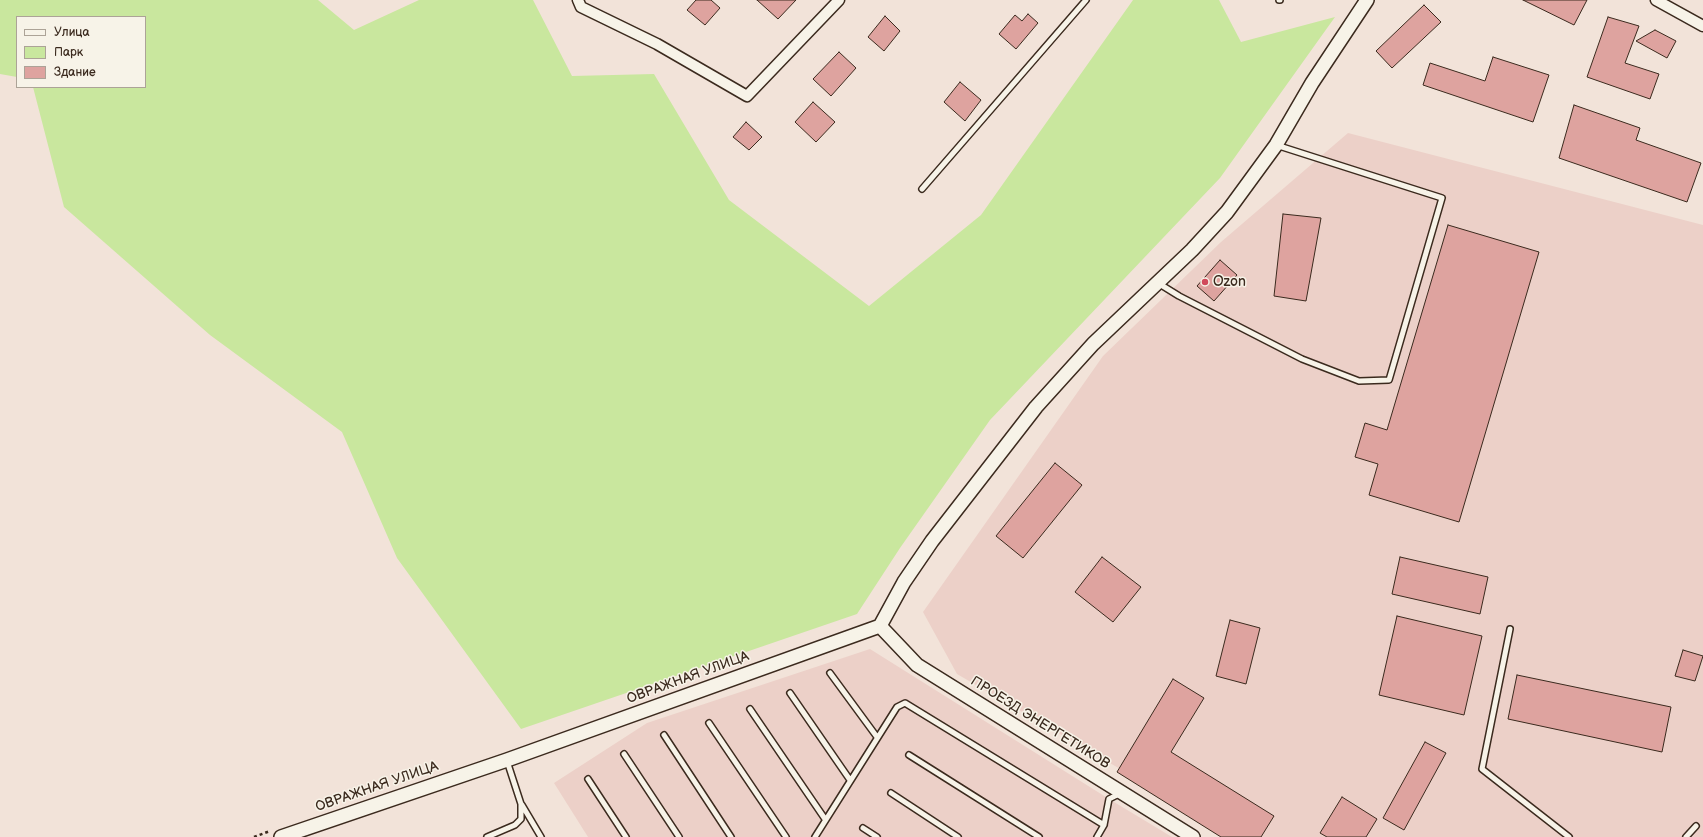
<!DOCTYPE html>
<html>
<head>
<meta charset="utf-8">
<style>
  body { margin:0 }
  #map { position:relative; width:1703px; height:837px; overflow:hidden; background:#f2e3d9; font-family:"Balsamiq Sans",sans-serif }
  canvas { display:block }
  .legend { position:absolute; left:16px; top:16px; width:130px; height:72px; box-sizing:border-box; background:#f7f3e8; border:1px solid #aca397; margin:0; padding:5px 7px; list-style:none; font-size:12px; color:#3b2a1e }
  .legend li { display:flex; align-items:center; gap:8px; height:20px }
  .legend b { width:20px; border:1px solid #aca397 }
</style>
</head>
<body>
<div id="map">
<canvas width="1703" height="837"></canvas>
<ul class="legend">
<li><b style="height:5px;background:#f7f3e8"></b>Улица</li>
<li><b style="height:11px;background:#c9e79e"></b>Парк</li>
<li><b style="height:11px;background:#dea39f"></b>Здание</li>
</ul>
</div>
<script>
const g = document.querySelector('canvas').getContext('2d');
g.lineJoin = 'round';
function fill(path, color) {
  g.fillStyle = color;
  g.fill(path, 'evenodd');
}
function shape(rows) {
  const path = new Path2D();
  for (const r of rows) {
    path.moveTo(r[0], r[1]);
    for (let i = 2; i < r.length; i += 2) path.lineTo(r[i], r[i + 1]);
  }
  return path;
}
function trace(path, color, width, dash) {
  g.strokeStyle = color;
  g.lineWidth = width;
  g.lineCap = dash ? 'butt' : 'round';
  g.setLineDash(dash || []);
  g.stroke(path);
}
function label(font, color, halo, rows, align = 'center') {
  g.font = font + ' "Balsamiq Sans",sans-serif';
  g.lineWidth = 3;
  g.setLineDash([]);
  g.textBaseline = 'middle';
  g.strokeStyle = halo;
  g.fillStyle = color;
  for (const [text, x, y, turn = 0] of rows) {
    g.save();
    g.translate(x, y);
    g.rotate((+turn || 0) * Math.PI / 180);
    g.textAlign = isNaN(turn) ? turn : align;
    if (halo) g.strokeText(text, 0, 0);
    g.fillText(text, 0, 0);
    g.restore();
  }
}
const built = shape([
  [1348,133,1703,225,1703,837,1237,837,957,674,923,612,1103,356,1221,242],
  [870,649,1109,799,1172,837,588,837,554,783,647,723]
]);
const green = shape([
  [0,0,318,0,354,30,419,0,533,0,572,76,654,74,729,200,869,306,981,215,1133,0,1219,0,1241,42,1335,17,1220,178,990,420,900,548,857,614,521,729,397,558,342,432,210,335,64,207,33,87,145,87,145,17,17,17,17,77,0,74]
]);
const building = shape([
  [696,0,711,0,720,8,705,25,687,10,696,0],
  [757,0,796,0,778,19,757,0],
  [1523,0,1587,0,1574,25,1523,0],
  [1424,5,1441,22,1392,68,1376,51,1424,5],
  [1028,14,1038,23,1016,49,999,34,1015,15,1022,21,1028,14],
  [885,16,900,31,884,51,868,37,885,16],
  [1608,17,1639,26,1625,63,1659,74,1650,99,1587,77,1608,17],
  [1655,30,1676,41,1667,58,1636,41,1655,30],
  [839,52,856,68,831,96,813,79,839,52],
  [1493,57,1549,75,1533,122,1423,85,1430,63,1485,81,1493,57],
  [960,82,981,100,965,121,944,102,960,82],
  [813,102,835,122,816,142,795,122,813,102],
  [1574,105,1640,128,1636,140,1701,163,1687,202,1559,158,1574,105],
  [746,122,762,137,749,150,733,137,746,122],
  [1283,214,1321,218,1306,301,1274,296,1283,214],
  [1448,225,1539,252,1459,522,1369,495,1378,464,1355,457,1365,423,1387,430,1448,225],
  [1220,260,1237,275,1214,301,1197,286,1220,260],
  [1055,463,1082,485,1023,558,996,536,1055,463],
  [1102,557,1141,587,1113,622,1075,592,1102,557],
  [1400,557,1488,577,1480,614,1392,594,1400,557],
  [1397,616,1482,636,1464,715,1379,695,1397,616],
  [1230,620,1260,628,1246,684,1216,676,1230,620],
  [1683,650,1703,656,1695,681,1675,676,1683,650],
  [1517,675,1671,707,1662,752,1508,719,1517,675],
  [1173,679,1204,698,1171,752,1274,816,1261,837,1221,837,1117,772,1173,679],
  [1425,742,1446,753,1404,830,1383,818,1425,742],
  [1342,797,1377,819,1366,837,1327,837,1320,833,1342,797]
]);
const path = shape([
  [254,837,270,831]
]);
const service = shape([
  [1279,0,1280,0],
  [922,189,1086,0],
  [1158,283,1179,296,1302,359,1359,381,1389,380,1442,198,1276,145],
  [1510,629,1482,769,1569,837],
  [830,673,877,737],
  [790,693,850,780],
  [750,709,825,819],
  [709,723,786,837],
  [664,735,731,837],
  [624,754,679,837],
  [909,755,1039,837],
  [588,779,626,837],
  [891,793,958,837],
  [522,805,541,837],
  [863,828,877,837],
  [487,837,515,825,521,819,521,804,507,761],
  [815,837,897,707,905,703,1104,825],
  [1097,837,1104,825,1109,799,1121,793],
  [1686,837,1696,826]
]);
const minor = shape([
  [578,0,581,7,657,44,747,96,839,0],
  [1656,0,1703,26]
]);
const tertiary = shape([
  [880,626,904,582,932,541,1036,407,1093,344,1192,250,1227,212,1276,145,1312,83,1367,0],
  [880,626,917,665,1193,837],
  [281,837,507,760,880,626]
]);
const markers = [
  [1205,282,4,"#d1495b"]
];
const poiNames = [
  ["Ozon",1213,282]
];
const streetNames = [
  ["ОВРАЖНАЯ УЛИЦА",688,678,-20],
  ["ПРОЕЗД ЭНЕРГЕТИКОВ",1040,723,32],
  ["ОВРАЖНАЯ УЛИЦА",377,787,-19]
];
fill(built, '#ecd0c8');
fill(green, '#c9e79e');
fill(building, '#dea39f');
trace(building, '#3b2a1e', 1);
trace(service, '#3b2a1e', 8);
trace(minor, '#3b2a1e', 13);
trace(tertiary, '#3b2a1e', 16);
trace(path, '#3b2a1e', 2.5, [3, 3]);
trace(service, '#f7f3e8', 5);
trace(minor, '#f7f3e8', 10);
trace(tertiary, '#f7f3e8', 13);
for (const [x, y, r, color] of markers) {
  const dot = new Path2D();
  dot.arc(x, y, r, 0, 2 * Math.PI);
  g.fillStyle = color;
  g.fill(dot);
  trace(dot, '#f7f3e8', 1.5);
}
label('14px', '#3b2a1e', '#f7f3e8', poiNames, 'left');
label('14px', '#3b2a1e', '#f7f3e8', streetNames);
</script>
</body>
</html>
